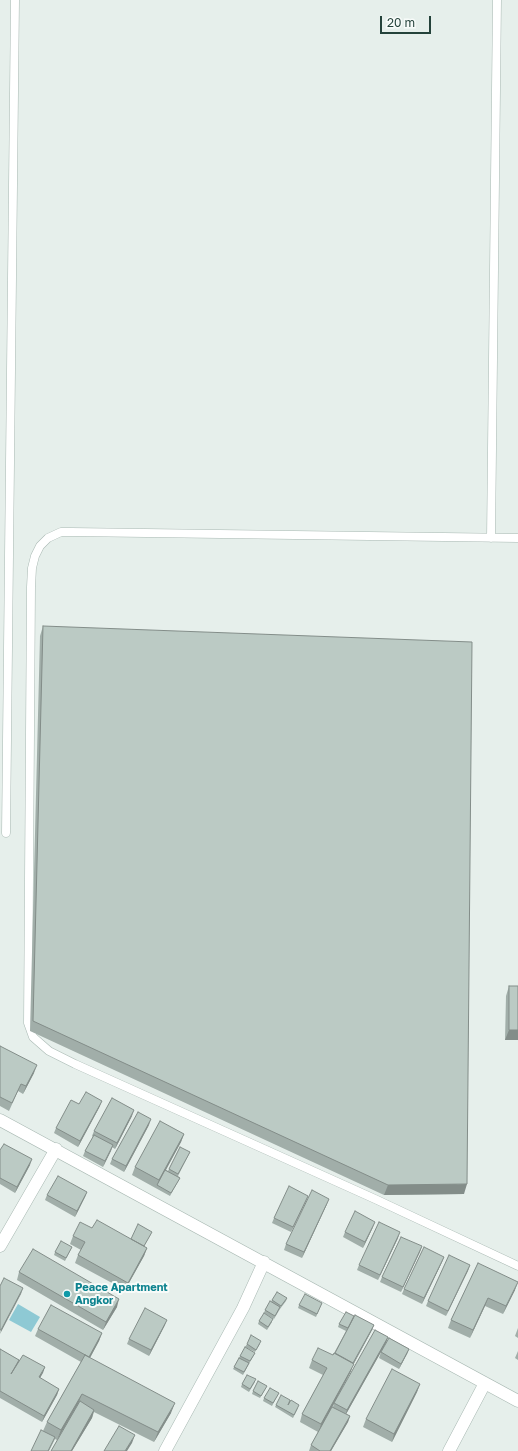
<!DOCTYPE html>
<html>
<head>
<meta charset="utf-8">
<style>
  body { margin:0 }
  #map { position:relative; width:518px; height:1451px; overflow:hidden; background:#e6efeb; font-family:"Golos Text",sans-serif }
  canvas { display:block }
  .scale { position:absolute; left:380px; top:16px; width:51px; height:18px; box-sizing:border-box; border:2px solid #24423a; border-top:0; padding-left:5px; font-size:12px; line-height:14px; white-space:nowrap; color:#24423a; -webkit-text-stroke:3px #f7fbf9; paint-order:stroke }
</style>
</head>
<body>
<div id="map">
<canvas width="518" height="1451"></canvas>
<div class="scale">20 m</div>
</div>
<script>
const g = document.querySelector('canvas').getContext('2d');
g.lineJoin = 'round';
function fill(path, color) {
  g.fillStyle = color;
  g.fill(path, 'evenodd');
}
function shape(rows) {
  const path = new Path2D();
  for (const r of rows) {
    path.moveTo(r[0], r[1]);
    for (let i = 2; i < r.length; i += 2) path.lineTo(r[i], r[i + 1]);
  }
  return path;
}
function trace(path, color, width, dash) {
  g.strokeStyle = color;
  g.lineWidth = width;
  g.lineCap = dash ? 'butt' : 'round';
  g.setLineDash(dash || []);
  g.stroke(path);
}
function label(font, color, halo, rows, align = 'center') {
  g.font = font + ' "Golos Text",sans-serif';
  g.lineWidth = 4;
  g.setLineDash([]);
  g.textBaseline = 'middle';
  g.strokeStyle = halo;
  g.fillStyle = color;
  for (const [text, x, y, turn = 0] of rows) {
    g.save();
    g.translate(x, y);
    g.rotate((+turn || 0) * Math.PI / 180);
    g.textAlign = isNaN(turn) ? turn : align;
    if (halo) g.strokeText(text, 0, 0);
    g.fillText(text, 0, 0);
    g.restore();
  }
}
const water = shape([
  [18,1304,40,1317,31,1332,9,1320]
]);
const lane = shape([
  [491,538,497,0],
  [518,538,71,532,61,532,48,538,40,546,35,556,32,568,31,587,28,1023,33,1037,49,1051,75,1064,375,1199,518,1266],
  [6,833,15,0]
]);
const street = shape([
  [0,1120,518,1401],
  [0,1246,56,1149],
  [165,1451,243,1308,264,1262],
  [449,1451,485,1383]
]);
const wall = shape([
  [43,626,464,1194,384,1195,30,1031,40,636],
  [509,986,518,986,518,1040,505,1040,506,996],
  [0,1046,34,1073,23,1094,18,1091,9,1111,0,1106],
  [79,1104,100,1106,78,1147,54,1133,56,1128],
  [132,1116,115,1149,112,1147,103,1167,83,1156,85,1151,93,1137,92,1136,94,1131],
  [149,1125,124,1172,110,1164,112,1159],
  [184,1134,181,1142,166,1170,168,1171,169,1169,190,1152,178,1176,180,1178,170,1196,132,1175,135,1167],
  [0,1150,30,1165,15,1193,0,1184],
  [87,1192,85,1197,75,1217,45,1200,47,1195],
  [308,1196,291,1232,272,1223,274,1218],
  [327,1204,302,1258,284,1250,286,1244],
  [373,1227,363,1248,343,1237,345,1232],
  [92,1228,131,1239,151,1234,144,1246,147,1248,144,1256,125,1290,75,1263,78,1255,81,1250,70,1244,73,1236],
  [398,1238,378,1280,357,1270,359,1265],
  [422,1246,401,1292,380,1282,382,1277],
  [72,1247,65,1261,54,1255,55,1252],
  [444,1257,442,1262,422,1304,402,1294,404,1289],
  [478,1263,515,1290,503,1314,485,1306,470,1338,448,1328,451,1320],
  [470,1265,446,1316,426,1306,428,1301],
  [19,1272,117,1307,103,1330,17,1280],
  [287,1298,286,1301,280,1309,274,1319,264,1313,265,1310,272,1300],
  [322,1303,316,1317,298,1308,299,1305],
  [354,1316,374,1325,372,1330,352,1367,351,1371,327,1417,333,1407,334,1403,388,1337,386,1343,346,1414,350,1416,348,1422,331,1451,309,1451,311,1445,318,1432,300,1422,302,1414,323,1375,309,1368,312,1360,333,1355,346,1331,338,1327,339,1324],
  [259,1321,272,1322,267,1330,258,1324],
  [165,1325,149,1356,127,1344,129,1339],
  [518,1328,518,1338,515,1336],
  [38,1329,102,1333,99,1341,90,1358,171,1413,154,1442,94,1412,92,1418,72,1451,51,1451,78,1404,57,1440,55,1439,49,1451,31,1451,43,1431,47,1422,81,1362,35,1336],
  [247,1344,260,1344,255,1352,245,1347],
  [0,1349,19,1360,45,1367,40,1378,59,1389,57,1395,42,1422,0,1398],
  [409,1349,407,1354,399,1369,379,1358,381,1352],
  [518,1351,518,1360,515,1358],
  [255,1353,243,1375,233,1369,240,1356],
  [255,1382,249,1392,241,1387,242,1384],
  [420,1384,417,1392,392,1442,363,1427,366,1419],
  [267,1386,260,1398,252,1394,253,1391],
  [279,1393,272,1406,263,1401,264,1398],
  [288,1404,298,1408,293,1418,275,1407,276,1405]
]);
const shadedWall = shape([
  [509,1030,518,1030,518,1040,505,1040],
  [37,1065,34,1073,23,1094,26,1086],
  [102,1101,100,1106,78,1147,80,1141],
  [134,1110,132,1116,115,1149,117,1143],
  [151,1119,149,1125,124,1172,126,1166],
  [184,1134,181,1142,157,1186,159,1180],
  [113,1145,111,1151,103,1167,105,1161],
  [32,1159,30,1165,15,1193,17,1187],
  [467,1184,464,1194,384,1195,388,1185],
  [87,1192,85,1197,75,1217,77,1211],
  [308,1196,306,1201,291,1232,293,1227],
  [329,1199,327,1204,302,1258,304,1252],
  [375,1222,373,1227,363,1248,365,1242],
  [400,1232,398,1238,378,1280,380,1275],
  [422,1246,420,1252,401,1292,403,1287],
  [147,1248,144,1256,125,1290,128,1283],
  [444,1257,442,1262,422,1304,424,1298],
  [470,1265,468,1271,446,1316,448,1311],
  [518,1282,515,1290,503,1314,506,1306],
  [23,1288,21,1294,0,1334,1,1330],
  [488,1298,485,1306,470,1338,473,1330],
  [119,1299,117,1307,103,1330,106,1322],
  [167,1320,165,1325,149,1356,151,1350],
  [374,1325,372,1330,352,1367,351,1371,319,1432,321,1424],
  [102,1333,99,1341,86,1365,89,1357],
  [388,1337,386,1343,345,1416,347,1410],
  [409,1349,407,1354,399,1369,401,1364],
  [45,1367,43,1373,37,1383,39,1377],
  [420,1384,417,1392,392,1442,394,1434],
  [59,1389,57,1395,42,1422,44,1416],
  [82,1394,78,1404,57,1440,61,1430],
  [175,1403,171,1413,154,1442,158,1432],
  [94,1410,92,1418,72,1451,71,1451],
  [350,1416,348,1422,331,1451,330,1451],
  [135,1435,132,1443,127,1451,125,1451]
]);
const building = shape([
  [43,626,472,642,467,1184,388,1185,33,1021,43,626],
  [509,986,518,986,518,1030,509,1030,509,986],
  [0,1046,37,1065,26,1086,21,1084,12,1103,0,1097,0,1046],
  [86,1092,102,1101,80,1141,56,1128,71,1100,79,1104,86,1092],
  [112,1098,134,1110,117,1143,94,1131,112,1098],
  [138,1112,151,1119,126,1166,112,1159,138,1112],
  [160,1121,184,1134,159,1180,135,1167,160,1121],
  [94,1135,113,1145,105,1161,85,1151,94,1135],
  [4,1144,32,1159,17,1187,0,1178,0,1150,4,1144],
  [180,1147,190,1152,178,1174,169,1169,180,1147],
  [165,1170,180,1178,171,1193,157,1185,165,1170],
  [58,1176,87,1192,77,1211,47,1195,58,1176],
  [289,1186,308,1196,293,1227,274,1218,289,1186],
  [312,1190,329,1199,304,1252,286,1244,312,1190],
  [355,1211,375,1222,365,1242,345,1232,355,1211],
  [97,1220,147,1248,128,1283,78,1255,85,1242,73,1236,80,1222,92,1228,97,1220],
  [379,1222,400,1232,380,1275,359,1265,379,1222],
  [138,1224,152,1232,144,1246,131,1239,138,1224],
  [401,1237,422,1246,403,1287,382,1277,401,1237],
  [61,1241,72,1247,66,1258,55,1252,61,1241],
  [424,1247,444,1257,424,1298,404,1289,424,1247],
  [33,1249,119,1299,106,1322,19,1272,33,1249],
  [449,1255,470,1265,448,1311,428,1301,449,1255],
  [478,1263,518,1282,506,1306,488,1298,473,1330,451,1320,478,1263],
  [4,1278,23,1288,1,1330,0,1330,0,1286,4,1278],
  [277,1292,287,1298,281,1306,272,1300,277,1292],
  [305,1294,322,1303,317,1314,299,1305,305,1294],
  [270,1301,280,1307,275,1316,265,1310,270,1301],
  [51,1305,102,1333,89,1357,38,1329,51,1305],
  [145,1308,167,1320,151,1350,129,1339,145,1308],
  [346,1312,354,1316,348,1328,339,1324,346,1312],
  [264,1313,273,1319,268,1327,259,1321,264,1313],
  [355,1315,374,1325,353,1363,335,1353,355,1315],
  [375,1330,388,1337,347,1410,334,1403,375,1330],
  [251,1335,261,1341,256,1350,247,1344,251,1335],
  [389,1338,409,1349,401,1364,381,1352,389,1338],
  [245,1347,255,1353,250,1361,240,1356,245,1347],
  [318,1348,333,1355,334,1353,354,1364,321,1424,302,1414,327,1368,312,1360,318,1348],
  [0,1349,19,1360,11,1374,23,1355,45,1367,39,1377,59,1389,44,1416,0,1391,0,1349],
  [85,1355,175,1403,158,1432,82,1394,61,1430,47,1422,85,1355],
  [239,1358,249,1363,244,1372,234,1367,239,1358],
  [392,1369,420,1384,394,1434,366,1419,392,1369],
  [247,1375,256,1379,250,1389,242,1384,247,1375],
  [258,1381,267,1386,261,1396,253,1391,258,1381],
  [270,1388,279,1393,273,1403,264,1398,270,1388],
  [281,1395,290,1400,288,1405,291,1400,299,1405,294,1415,276,1405,281,1395],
  [80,1401,94,1410,71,1451,51,1451,80,1401],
  [332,1407,350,1416,330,1451,320,1451,311,1445,332,1407],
  [119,1426,135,1435,125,1451,104,1451,119,1426],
  [41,1430,55,1437,48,1451,31,1451,41,1430]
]);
const markers = [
  [67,1294,4,"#0f9aa8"]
];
const cultureNames = [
  ["Peace Apartment",75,1288],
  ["Angkor",75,1301]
];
fill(water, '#8ec9d4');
trace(lane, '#a8b8b2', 9);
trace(street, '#a8b8b2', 13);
trace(lane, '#fff', 8);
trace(street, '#fff', 12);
fill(wall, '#a1aea9');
fill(shadedWall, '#838d89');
fill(building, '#bbcac4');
trace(building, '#838d89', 1);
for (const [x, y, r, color] of markers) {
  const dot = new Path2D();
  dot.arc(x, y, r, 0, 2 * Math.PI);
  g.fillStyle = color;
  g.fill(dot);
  trace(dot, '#f7fbf9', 1.5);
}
label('bold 11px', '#0d838f', '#f7fbf9', cultureNames, 'left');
</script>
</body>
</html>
